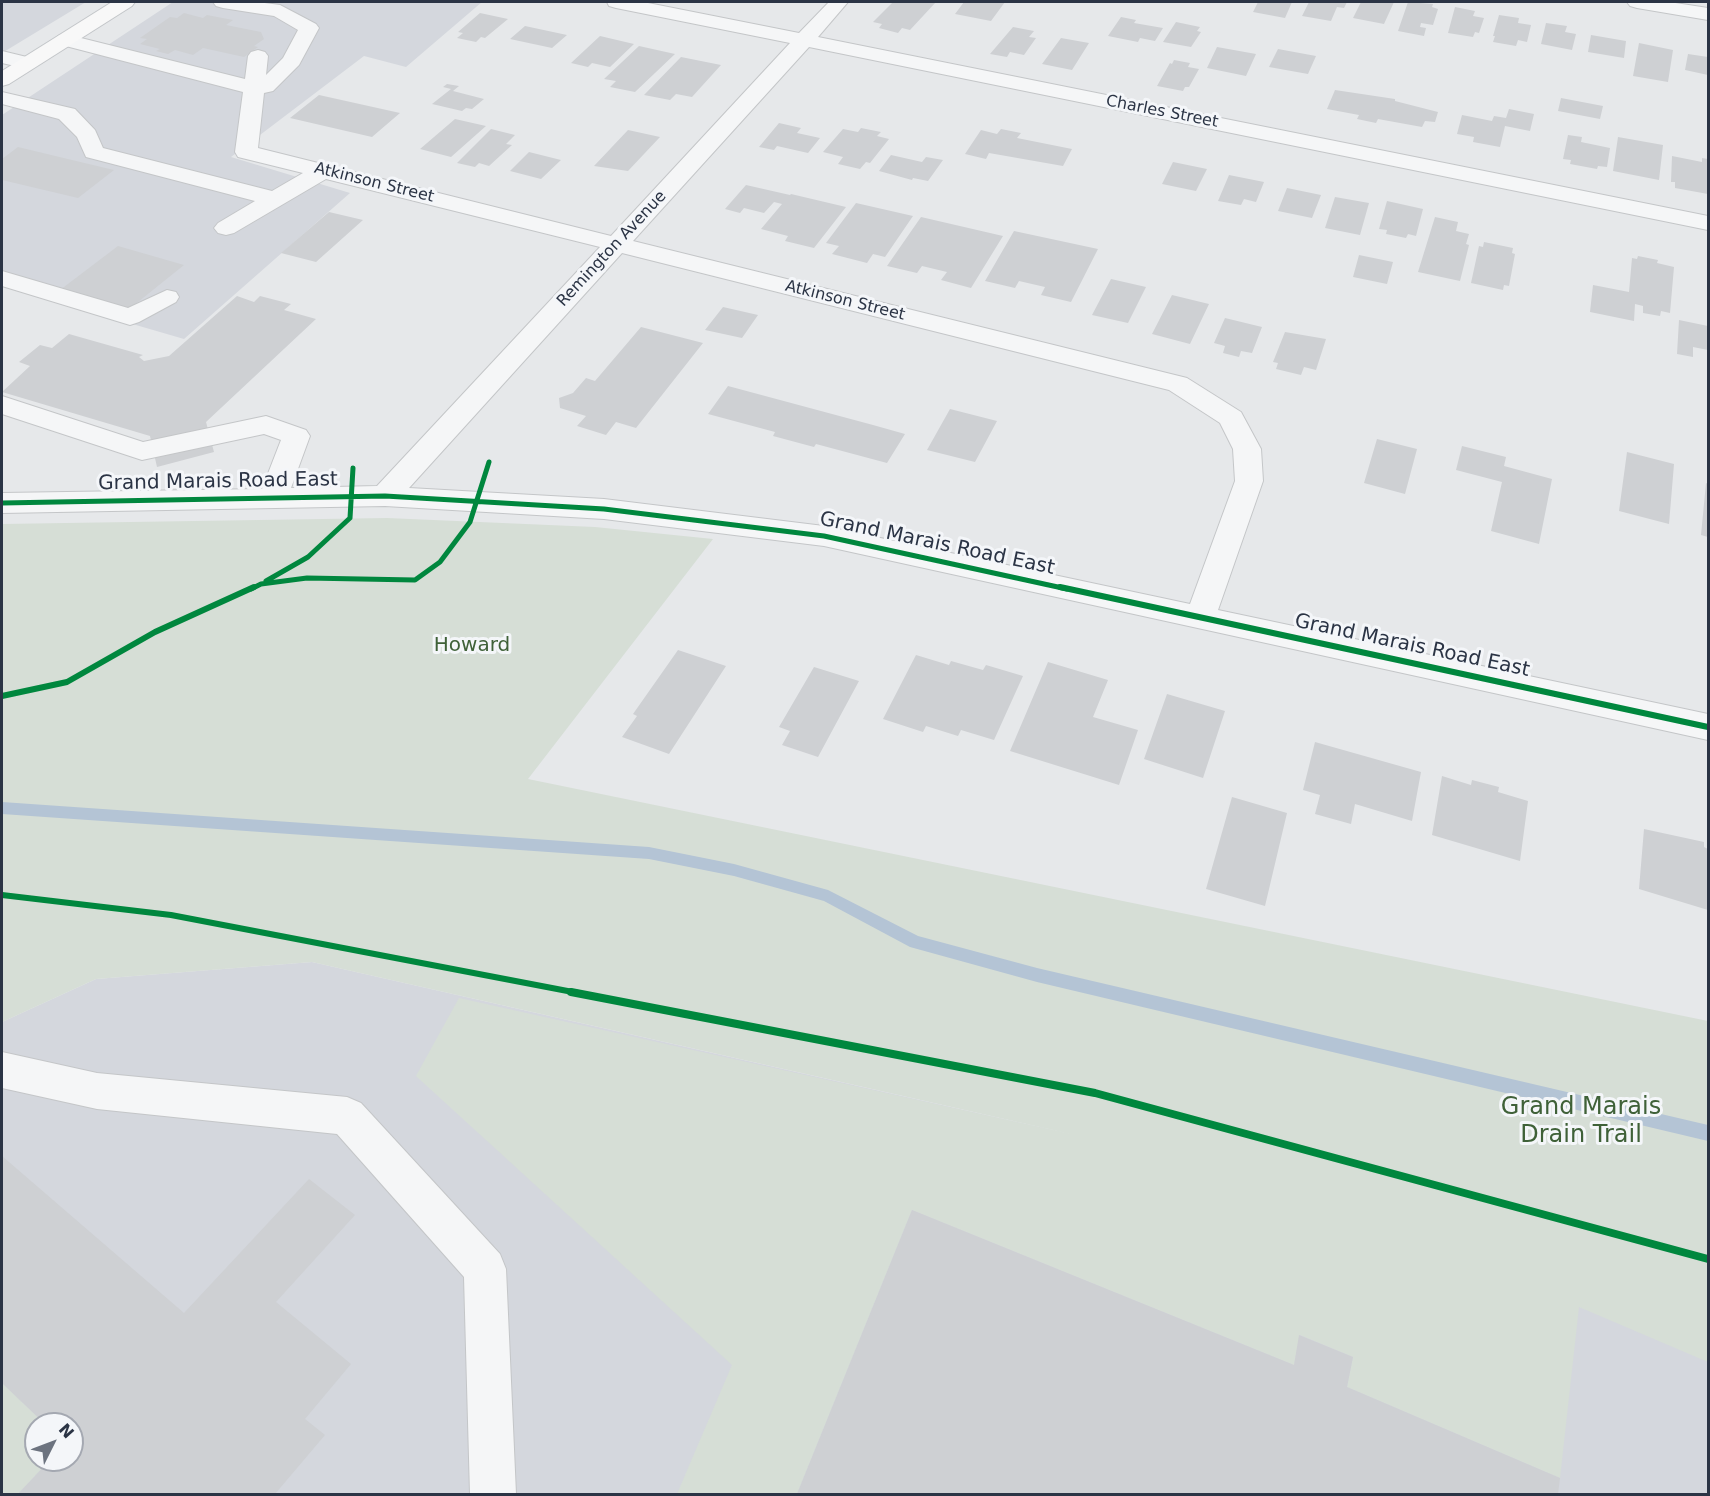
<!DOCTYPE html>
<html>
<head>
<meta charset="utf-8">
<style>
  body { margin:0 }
  #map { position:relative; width:1710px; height:1496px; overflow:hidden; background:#e6e8ea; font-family:"DejaVu Sans",sans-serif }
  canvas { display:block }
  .frame { position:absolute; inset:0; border:3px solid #2b3445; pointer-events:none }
  .north { position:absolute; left:24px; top:1412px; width:60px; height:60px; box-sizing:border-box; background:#f4f6f9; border:2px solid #a4a8b1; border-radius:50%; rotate:48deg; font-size:16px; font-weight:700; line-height:24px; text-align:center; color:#2b3445 }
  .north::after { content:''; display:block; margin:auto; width:21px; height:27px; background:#6c737f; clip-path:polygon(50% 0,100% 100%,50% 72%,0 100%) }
</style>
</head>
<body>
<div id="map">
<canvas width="1710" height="1496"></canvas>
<div class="frame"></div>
<div class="north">N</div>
</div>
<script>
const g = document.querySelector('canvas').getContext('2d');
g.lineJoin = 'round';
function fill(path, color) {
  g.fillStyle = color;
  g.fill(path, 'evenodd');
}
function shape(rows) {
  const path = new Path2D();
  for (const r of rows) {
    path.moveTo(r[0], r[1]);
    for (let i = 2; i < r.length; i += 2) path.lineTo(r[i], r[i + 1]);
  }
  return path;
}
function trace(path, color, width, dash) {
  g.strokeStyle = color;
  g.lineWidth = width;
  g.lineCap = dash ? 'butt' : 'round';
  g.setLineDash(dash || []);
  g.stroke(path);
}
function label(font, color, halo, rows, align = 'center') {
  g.font = font + ' "DejaVu Sans",sans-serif';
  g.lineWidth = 6;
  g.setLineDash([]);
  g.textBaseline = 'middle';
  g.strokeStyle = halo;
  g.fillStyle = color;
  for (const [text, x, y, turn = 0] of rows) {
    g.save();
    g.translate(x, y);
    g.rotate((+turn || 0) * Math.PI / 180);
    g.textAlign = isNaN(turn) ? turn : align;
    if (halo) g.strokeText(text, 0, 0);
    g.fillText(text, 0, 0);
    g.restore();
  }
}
const built = shape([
  [2,2,86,2,2,53],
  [173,2,482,2,406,67,364,56,231,157,350,193,184,339,2,286,2,115],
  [312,962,1708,1279,1708,1494,2,1494,2,1022,96,979],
  [36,1424,72,1424,72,1460,36,1460]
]);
const green = shape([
  [387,518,595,527,713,539,528,779,1708,1021,1708,1362,1579,1307,1560,1478,1347,1387,1353,1357,1300,1335,1294,1365,912,1210,797,1494,677,1494,732,1365,416,1076,459,998,1075,1135,312,962,96,979,2,1022,2,524],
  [2,1383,45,1424,36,1424,36,1460,50,1460,18,1494,2,1494]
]);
const stream = shape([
  [2,802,649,847,734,864,828,890,918,936,1037,968,1708,1125,1708,1141,1037,982,910,947,824,901,734,876,649,859,2,814,2,802]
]);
const building = shape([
  [893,2,936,2,910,30,902,28,898,33,879,28,882,24,873,22],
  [964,2,1005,2,991,21,955,14],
  [1258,2,1292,2,1285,18,1253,12],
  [1309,2,1347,2,1344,8,1337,7,1331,21,1302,16],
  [1361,2,1394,2,1384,24,1353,18],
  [1408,2,1433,4,1432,7,1438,9,1433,25,1421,23,1420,27,1426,28,1424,36,1398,31],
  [1455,7,1475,11,1473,16,1484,18,1479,33,1475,32,1473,37,1448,33],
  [184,13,203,18,207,15,233,20,226,25,261,32,264,39,254,46,258,47,244,57,203,48,193,55,175,50,168,54,156,51,160,49,140,44,147,39,140,38,170,17,177,18],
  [480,13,508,19,485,38,481,37,476,42,457,38,463,33,458,32],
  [1499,15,1519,18,1518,23,1531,25,1527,42,1518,40,1516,46,1493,42,1495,36,1493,36],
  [1121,17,1136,20,1134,23,1163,28,1155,41,1140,38,1138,42,1108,36],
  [1176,22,1200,27,1197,31,1201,32,1191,47,1163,42],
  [1546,23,1567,26,1565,32,1576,34,1572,50,1541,44],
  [525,26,567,35,552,48,510,39],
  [1013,27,1034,31,1029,37,1036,38,1024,55,1010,52,1007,57,990,54],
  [1591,35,1626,41,1624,58,1588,52],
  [600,36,634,44,610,67,592,63,588,67,571,63],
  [1061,38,1089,43,1072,70,1042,64],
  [1639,43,1673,50,1668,82,1633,76],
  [639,46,675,54,635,92,610,87,616,81,604,79],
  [1217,47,1256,54,1246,76,1207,68],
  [1278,49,1316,56,1308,74,1269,67],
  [1688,54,1708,57,1708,75,1685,70],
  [681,57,721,65,692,97,676,94,670,100,644,95],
  [1174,60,1190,63,1188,67,1199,69,1189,87,1185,87,1183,91,1157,86,1170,63,1172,64],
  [447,84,459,86,453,91,484,99,472,109,466,108,462,111,432,104,451,89,443,87],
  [1335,90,1395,99,1395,101,1438,112,1435,122,1425,121,1422,127,1378,119,1376,123,1357,119,1359,115,1327,109],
  [319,95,400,113,372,137,290,118],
  [1561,98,1603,106,1600,119,1558,111],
  [1509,109,1534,114,1530,131,1505,126,1500,147,1473,142,1474,137,1457,134,1462,115,1492,121,1494,116,1506,118],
  [455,119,486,126,451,157,420,149],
  [779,123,801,128,797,133,820,138,808,153,777,146,774,150,759,147],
  [861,128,881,132,877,136,889,139,870,163,866,162,860,169,838,164,843,157,823,152,843,129,858,132],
  [491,129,515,135,506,144,512,145,489,166,479,163,475,167,457,163],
  [1001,129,1021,133,1017,138,1072,149,1063,166,989,153,986,159,965,154,981,130,997,134],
  [628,130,660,137,628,171,594,166],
  [1568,135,1582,137,1581,142,1610,148,1607,167,1598,166,1597,169,1570,164,1571,160,1563,159],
  [1618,137,1663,145,1659,180,1613,171],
  [18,147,72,160,114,170,78,198,2,180,2,159],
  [529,152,561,160,541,179,510,171],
  [891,155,922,162,926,157,943,160,928,181,913,178,912,180,879,171],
  [1672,156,1702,162,1702,158,1708,159,1708,194,1675,188,1675,182,1671,182],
  [1173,162,1207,169,1196,191,1162,184],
  [1229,175,1264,182,1256,202,1244,199,1241,205,1218,201],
  [746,185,790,195,791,194,846,207,814,248,785,241,788,236,761,229,782,204,774,202,764,213,744,208,740,213,725,209],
  [1287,188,1321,195,1312,218,1278,211],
  [1335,197,1369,203,1360,235,1325,228],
  [1387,201,1423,209,1416,236,1408,234,1406,238,1386,234,1387,230,1379,229],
  [856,203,913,216,885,257,873,254,867,263,832,254,839,246,826,243],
  [329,212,363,220,316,262,281,253],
  [921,217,1003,236,971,288,941,280,947,272,922,266,917,273,887,266],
  [1435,217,1458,222,1456,231,1469,234,1466,244,1469,245,1460,281,1418,272],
  [1014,231,1098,249,1071,302,1041,295,1045,287,1019,281,1015,288,985,281],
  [1484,242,1513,248,1512,253,1515,254,1509,286,1504,285,1503,290,1471,283,1479,246,1483,247],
  [118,246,184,265,128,310,60,290],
  [1359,255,1393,262,1387,284,1353,277],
  [1638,256,1658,260,1657,263,1674,267,1670,313,1661,311,1660,316,1643,313,1643,306,1635,304,1634,321,1590,312,1593,285,1629,292,1632,258,1637,259],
  [1111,279,1146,287,1128,323,1092,315],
  [1172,295,1209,304,1190,344,1152,334],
  [237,296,254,302,260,296,291,304,284,310,316,319,206,422,214,452,157,467,150,436,2,392,30,366,19,362,40,345,52,348,69,334,143,355,139,357,144,361,169,356],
  [723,307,758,315,742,338,705,330],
  [1225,318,1262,327,1252,353,1241,351,1239,357,1223,353,1225,346,1214,343],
  [1679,320,1708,326,1708,350,1693,347,1693,357,1677,354],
  [641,327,703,343,636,428,616,422,606,435,577,426,586,416,560,408,559,398,573,393,586,378,595,381],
  [1285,332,1326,339,1316,370,1304,367,1301,375,1276,369,1278,363,1273,362],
  [728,386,873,425,905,434,887,463,816,444,814,447,773,436,775,432,708,414],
  [950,409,997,421,975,462,927,450],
  [1377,439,1417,449,1405,494,1364,483],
  [1462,446,1506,457,1504,466,1552,479,1539,544,1491,531,1502,482,1456,470],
  [1627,452,1674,464,1669,524,1619,511],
  [1706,483,1708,484,1708,537,1701,535],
  [678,650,726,666,669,754,622,737,637,716,633,714],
  [916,655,949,665,951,661,983,670,986,665,1023,676,994,740,961,730,958,736,926,726,923,732,883,719],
  [1048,662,1108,680,1093,717,1138,730,1119,785,1010,751],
  [814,667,859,681,818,757,782,745,790,731,779,727],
  [1167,694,1225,711,1203,778,1144,759],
  [1315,742,1421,772,1412,821,1355,804,1351,824,1315,814,1320,795,1303,790],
  [1442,776,1471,785,1472,780,1499,787,1498,792,1528,801,1520,861,1432,835],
  [1232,797,1287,813,1265,906,1206,889],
  [1644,829,1704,842,1704,847,1708,849,1708,910,1639,889],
  [2,1156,184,1313,309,1179,355,1215,276,1302,351,1364,305,1419,325,1435,275,1494,18,1494,50,1460,72,1460,72,1424,45,1424,2,1383],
  [912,1210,1294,1365,1299,1335,1353,1357,1347,1387,1560,1478,1558,1494,797,1494]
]);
const minor = shape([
  [213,2,257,2,280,5,316,24,319,28,299,65,273,91,264,93,258,148,611,236,790,43,616,8,609,6,607,2,643,2,799,33,829,2,848,2,818,37,1708,216,1708,230,809,47,633,241,1187,378,1241,412,1261,449,1263,481,1218,610,1708,714,1708,740,824,546,604,519,385,506,2,513,2,493,262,489,281,440,264,434,142,460,2,414,2,396,143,442,266,416,306,430,310,436,291,488,377,486,600,247,326,179,234,233,226,235,218,233,214,228,218,223,255,201,86,157,77,137,59,119,2,104,2,92,75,109,95,130,103,148,272,191,303,173,238,157,235,152,243,92,58,44,55,40,58,36,65,34,245,79,248,56,251,52,258,50,265,52,268,56,266,75,283,58,298,30,274,16,223,8,216,6,213,2],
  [622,253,1169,390,1220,423,1233,449,1235,481,1190,604,824,526,604,499,409,488,622,253],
  [1627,2,1669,2,1708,8,1708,20,1637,8,1630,6,1627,2],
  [2,51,35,59,38,63,35,67,28,69,2,63,2,51],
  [2,271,128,308,167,290,176,292,179,297,176,302,139,322,130,325,2,286,2,271],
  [2,1052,97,1073,347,1097,361,1103,500,1254,506,1269,516,1494,470,1494,464,1277,337,1134,97,1109,2,1088,2,1052]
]);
const major = shape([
  [112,2,135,2,132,6,9,84,2,86,2,71,112,2]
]);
const cyclewayFar2 = shape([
  [2,503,385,496,604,509,824,536,1067,589],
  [266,581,308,557,350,518,353,468],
  [251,589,261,584,307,578,415,580,440,562,470,522,489,462]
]);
const cyclewayFar1 = shape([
  [1060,587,1708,727],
  [2,696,67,682,155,632,254,587],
  [2,895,171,915,578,993]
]);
const cycleway = shape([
  [571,992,1095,1093,1708,1259]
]);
const farStreetnames = [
  ["Charles Street",1162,112,11],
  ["Atkinson Street",374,183,14],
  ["Remington Avenue",612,249,-47],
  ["Atkinson Street",845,301,14]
];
const streetNames = [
  ["Grand Marais Road East",218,482,-1],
  ["Grand Marais Road East",937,544,12],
  ["Grand Marais Road East",1412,646,12]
];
const parkNames = [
  ["Howard",472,646]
];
const nearParknames = [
  ["Grand Marais",1581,1108],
  ["Drain Trail",1581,1136]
];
fill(built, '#d4d7dd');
fill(green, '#d6ded6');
fill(stream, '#b4c4d5');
fill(building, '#ced0d3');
trace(minor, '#c4c6c8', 2);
trace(major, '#c2c5c8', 2);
fill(minor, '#f5f6f7');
fill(major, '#f8f8f8');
trace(cyclewayFar2, '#00873e', 5);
trace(cyclewayFar1, '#00873e', 6);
trace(cycleway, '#00873e', 8);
label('16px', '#2b3445', '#f4f6f9', farStreetnames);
label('20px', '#2b3445', '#f4f6f9', streetNames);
label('20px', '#3f6138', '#f4f6f9', parkNames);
label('24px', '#3f6138', '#f4f6f9', nearParknames);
</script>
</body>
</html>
